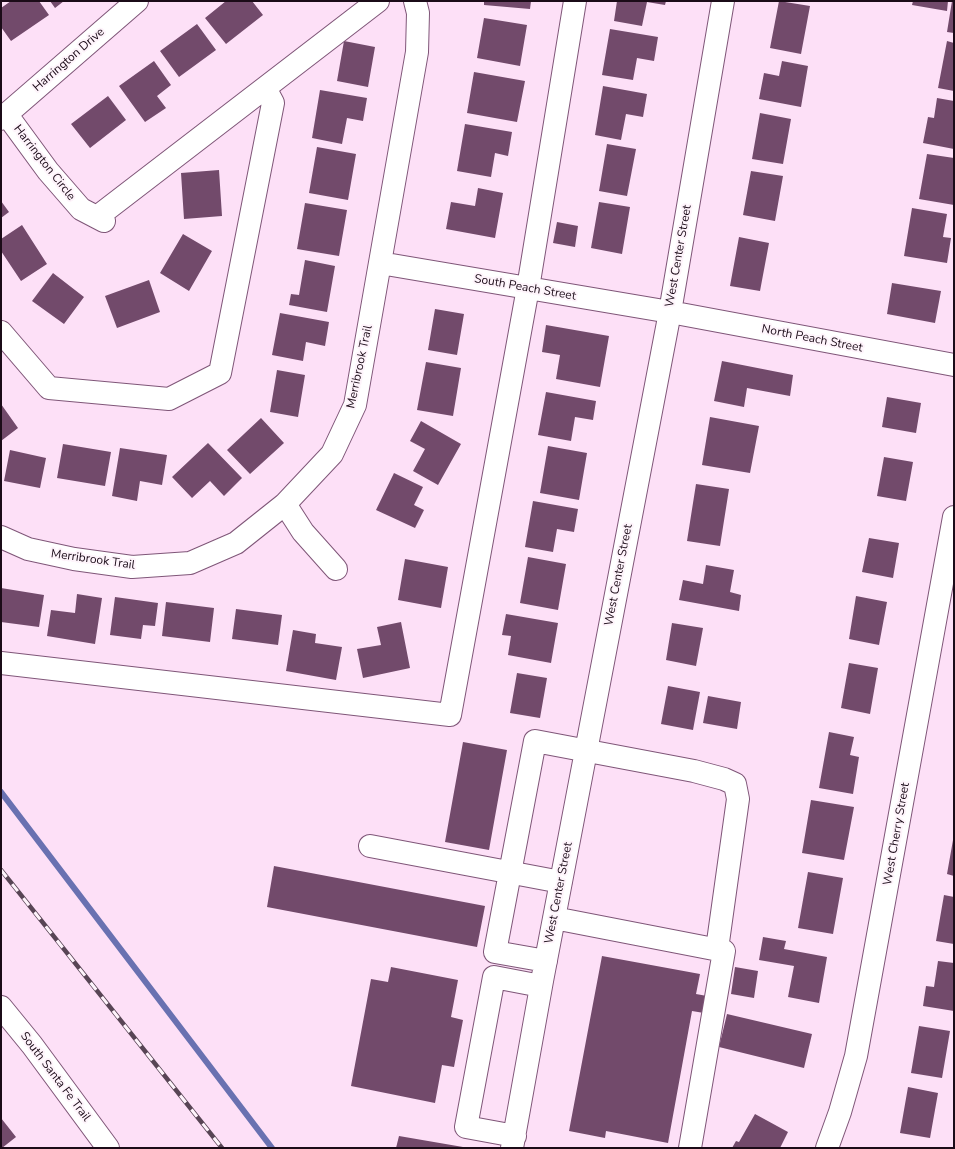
<!DOCTYPE html>
<html>
<head>
<meta charset="utf-8">
<style>
  body { margin:0 }
  #map { position:relative; width:955px; height:1149px; overflow:hidden; background:#fde0f7; font-family:"Nunito Sans",sans-serif }
  canvas { display:block }
  .frame { position:absolute; inset:0; border:2px solid #1b0b18; pointer-events:none }
</style>
</head>
<body>
<div id="map">
<canvas width="955" height="1149"></canvas>
<div class="frame"></div>
</div>
<script>
const g = document.querySelector('canvas').getContext('2d');
g.lineJoin = 'round';
function shape(rows) {
  const path = new Path2D();
  for (const r of rows) {
    path.moveTo(r[0], r[1]);
    for (let i = 2; i < r.length; i += 2) path.lineTo(r[i], r[i + 1]);
  }
  return path;
}
function trace(path, color, width, dash) {
  g.strokeStyle = color;
  g.lineWidth = width;
  g.lineCap = dash ? 'butt' : 'round';
  g.setLineDash(dash || []);
  g.stroke(path);
}
function fill(path, color) {
  g.fillStyle = color;
  g.fill(path, 'evenodd');
}
function label(font, color, halo, rows, align = 'center') {
  g.font = font + ' "Nunito Sans",sans-serif';
  g.lineWidth = 4;
  g.setLineDash([]);
  g.textBaseline = 'middle';
  g.strokeStyle = halo;
  g.fillStyle = color;
  for (const [text, x, y, turn = 0] of rows) {
    g.save();
    g.translate(x, y);
    g.rotate((+turn || 0) * Math.PI / 180);
    g.textAlign = isNaN(turn) ? turn : align;
    if (halo) g.strokeText(text, 0, 0);
    g.fillText(text, 0, 0);
    g.restore();
  }
}
const stream = shape([
  [1,792,272,1148]
]);
const building = shape([
  [11,1,39,1,49,15,11,41,1,27,1,8],
  [50,1,64,1,55,8],
  [226,1,252,1,263,15,226,44,205,18],
  [484,1,531,1,530,9,484,5],
  [617,1,666,1,665,5,647,2,642,26,614,21],
  [779,1,810,6,801,54,770,48],
  [913,1,948,1,947,11,912,5],
  [952,1,954,1,954,33,947,32],
  [484,18,527,25,520,66,477,58],
  [197,24,216,50,179,77,160,51],
  [610,29,658,37,654,61,637,58,633,80,602,75],
  [344,41,375,47,368,87,337,81],
  [947,41,954,43,954,91,938,88],
  [154,61,171,85,157,96,166,108,145,122,119,86],
  [782,61,808,66,801,107,759,99,764,73,779,76],
  [474,72,525,81,517,122,467,113],
  [603,86,647,94,643,117,626,114,621,140,595,135],
  [320,90,367,98,363,121,347,118,342,144,312,138],
  [108,96,126,120,90,148,71,124],
  [937,98,954,101,954,149,923,143,928,117,934,118],
  [760,113,791,119,783,164,752,159],
  [465,124,512,132,508,156,495,153,491,177,457,171],
  [607,144,636,149,627,196,599,191],
  [317,147,356,154,348,200,309,193],
  [927,154,954,158,954,205,919,199],
  [219,170,222,216,184,219,181,173],
  [751,171,783,176,775,221,743,215],
  [478,188,503,193,495,238,446,229,451,202,475,206],
  [1,201,9,212,1,218],
  [599,202,630,207,622,254,591,248],
  [305,203,347,210,339,256,297,249],
  [912,208,947,214,943,237,951,238,947,263,904,256],
  [557,222,578,226,575,247,553,243],
  [22,225,47,264,21,281,1,251,1,239],
  [183,234,212,251,189,291,160,273],
  [739,237,769,243,760,291,730,286],
  [305,260,335,266,327,312,289,305,291,294,299,295],
  [53,273,84,297,64,324,32,301],
  [149,280,160,312,117,328,105,296],
  [892,283,941,291,935,323,887,314],
  [435,309,464,314,457,355,428,350],
  [280,313,329,322,325,346,306,342,303,361,272,355],
  [546,325,609,336,600,387,556,379,560,355,542,352],
  [722,361,793,375,790,396,747,388,744,407,714,401],
  [426,362,461,368,453,416,417,410],
  [277,370,305,375,298,417,270,412],
  [546,392,596,401,593,420,575,417,571,441,538,435],
  [887,397,921,403,916,433,882,427],
  [1,404,18,428,1,441],
  [710,417,759,426,750,473,702,465],
  [261,418,284,443,250,474,227,450],
  [421,421,461,444,438,485,413,471,425,449,410,441],
  [208,443,242,478,224,496,210,481,192,498,172,477],
  [63,444,111,452,105,486,57,478],
  [548,446,587,453,579,500,540,493],
  [120,448,167,455,162,485,140,481,137,501,112,496],
  [10,450,46,458,40,488,4,481],
  [884,457,913,462,906,501,877,496],
  [394,473,423,487,414,505,424,510,415,528,376,510],
  [696,484,729,489,720,546,687,541],
  [533,501,578,509,574,532,557,529,553,552,525,547],
  [869,538,899,543,893,578,862,572],
  [528,557,566,564,558,610,520,603],
  [405,559,448,567,441,608,398,600],
  [706,565,734,570,730,592,741,595,739,611,679,600,683,580,703,584],
  [1,588,44,595,39,627,1,622],
  [77,594,102,598,95,644,47,636,51,610,75,613],
  [856,596,887,602,879,645,849,639],
  [115,597,158,603,155,626,143,625,141,639,110,635],
  [166,602,214,608,210,642,162,636],
  [236,609,282,615,278,645,232,639],
  [506,614,558,623,551,663,508,655,511,636,502,635],
  [401,622,410,668,363,678,357,649,381,645,377,627],
  [672,623,703,628,696,666,666,660],
  [293,630,316,634,315,643,342,647,336,680,286,671],
  [849,663,878,668,870,714,841,708],
  [517,673,547,678,540,718,510,713],
  [668,686,700,692,693,730,661,724],
  [708,696,741,702,737,729,703,723],
  [829,732,854,737,850,755,859,757,853,794,819,788],
  [463,742,507,750,489,850,445,842],
  [811,800,854,807,844,860,802,853],
  [953,840,954,840,954,876,947,874],
  [274,866,485,906,477,947,267,907],
  [808,872,843,878,833,934,798,928],
  [944,895,954,897,954,944,936,941],
  [763,937,786,941,784,949,827,957,819,1003,788,997,794,966,759,960],
  [602,956,700,974,696,994,707,996,704,1013,692,1011,668,1143,606,1131,605,1138,569,1131],
  [938,961,954,963,954,1011,923,1006,926,986,934,987],
  [391,967,458,980,451,1017,463,1020,454,1067,442,1065,435,1103,351,1086,371,979,388,982],
  [735,967,758,971,754,998,731,994],
  [727,1014,812,1034,804,1068,719,1047],
  [919,1026,950,1031,942,1078,911,1073],
  [908,1087,938,1093,930,1138,900,1133],
  [755,1114,788,1132,780,1148,732,1148,736,1141,739,1142],
  [1,1118,16,1137,2,1148,1,1148],
  [399,1136,463,1147,463,1148,396,1148]
]);
const minor = shape([
  [7,115,48,171,81,209,104,221],
  [1,119,137,1],
  [97,217,378,1],
  [380,263,670,312,954,365],
  [1,332,49,388,169,399,220,373,273,103,265,88],
  [285,504,303,532,336,569],
  [1,537,28,549,74,559,132,567,190,563,236,543,285,504,332,454,355,405,417,52,418,13,415,1],
  [1,663,450,715,528,288,575,1],
  [370,846,561,882],
  [554,918,724,951,690,1148],
  [546,961,495,952,535,741,694,771,724,779,735,784,738,799,717,949],
  [1,1007,32,1045,108,1148],
  [515,1136,466,1127,494,977,541,986],
  [512,1148,542,981,670,312,723,1],
  [827,1148,840,1112,856,1056,954,517]
]);
const rail = shape([
  [1,870,222,1148]
]);
const streetNames = [
  ["Harrington Drive",69,60,-41],
  ["Harrington Circle",44,163,52],
  ["West Center Street",679,256,-80],
  ["South Peach Street",525,288,10],
  ["North Peach Street",812,339,11],
  ["Merribrook Trail",360,367,-78],
  ["Merribrook Trail",93,560,8],
  ["West Center Street",619,575,-79],
  ["West Cherry Street",897,834,-80],
  ["West Center Street",559,893,-79],
  ["South Santa Fe Trail",55,1077,53]
];
trace(stream, '#6971b1', 6);
fill(building, '#724a6b');
trace(minor, '#7f5678', 24);
trace(minor, '#fff', 22);
trace(rail, '#584555', 4.5);
trace(rail, '#fef4fb', 3, [9]);
label('12px', '#1b0b18', '#fef4fb', streetNames);
</script>
</body>
</html>
